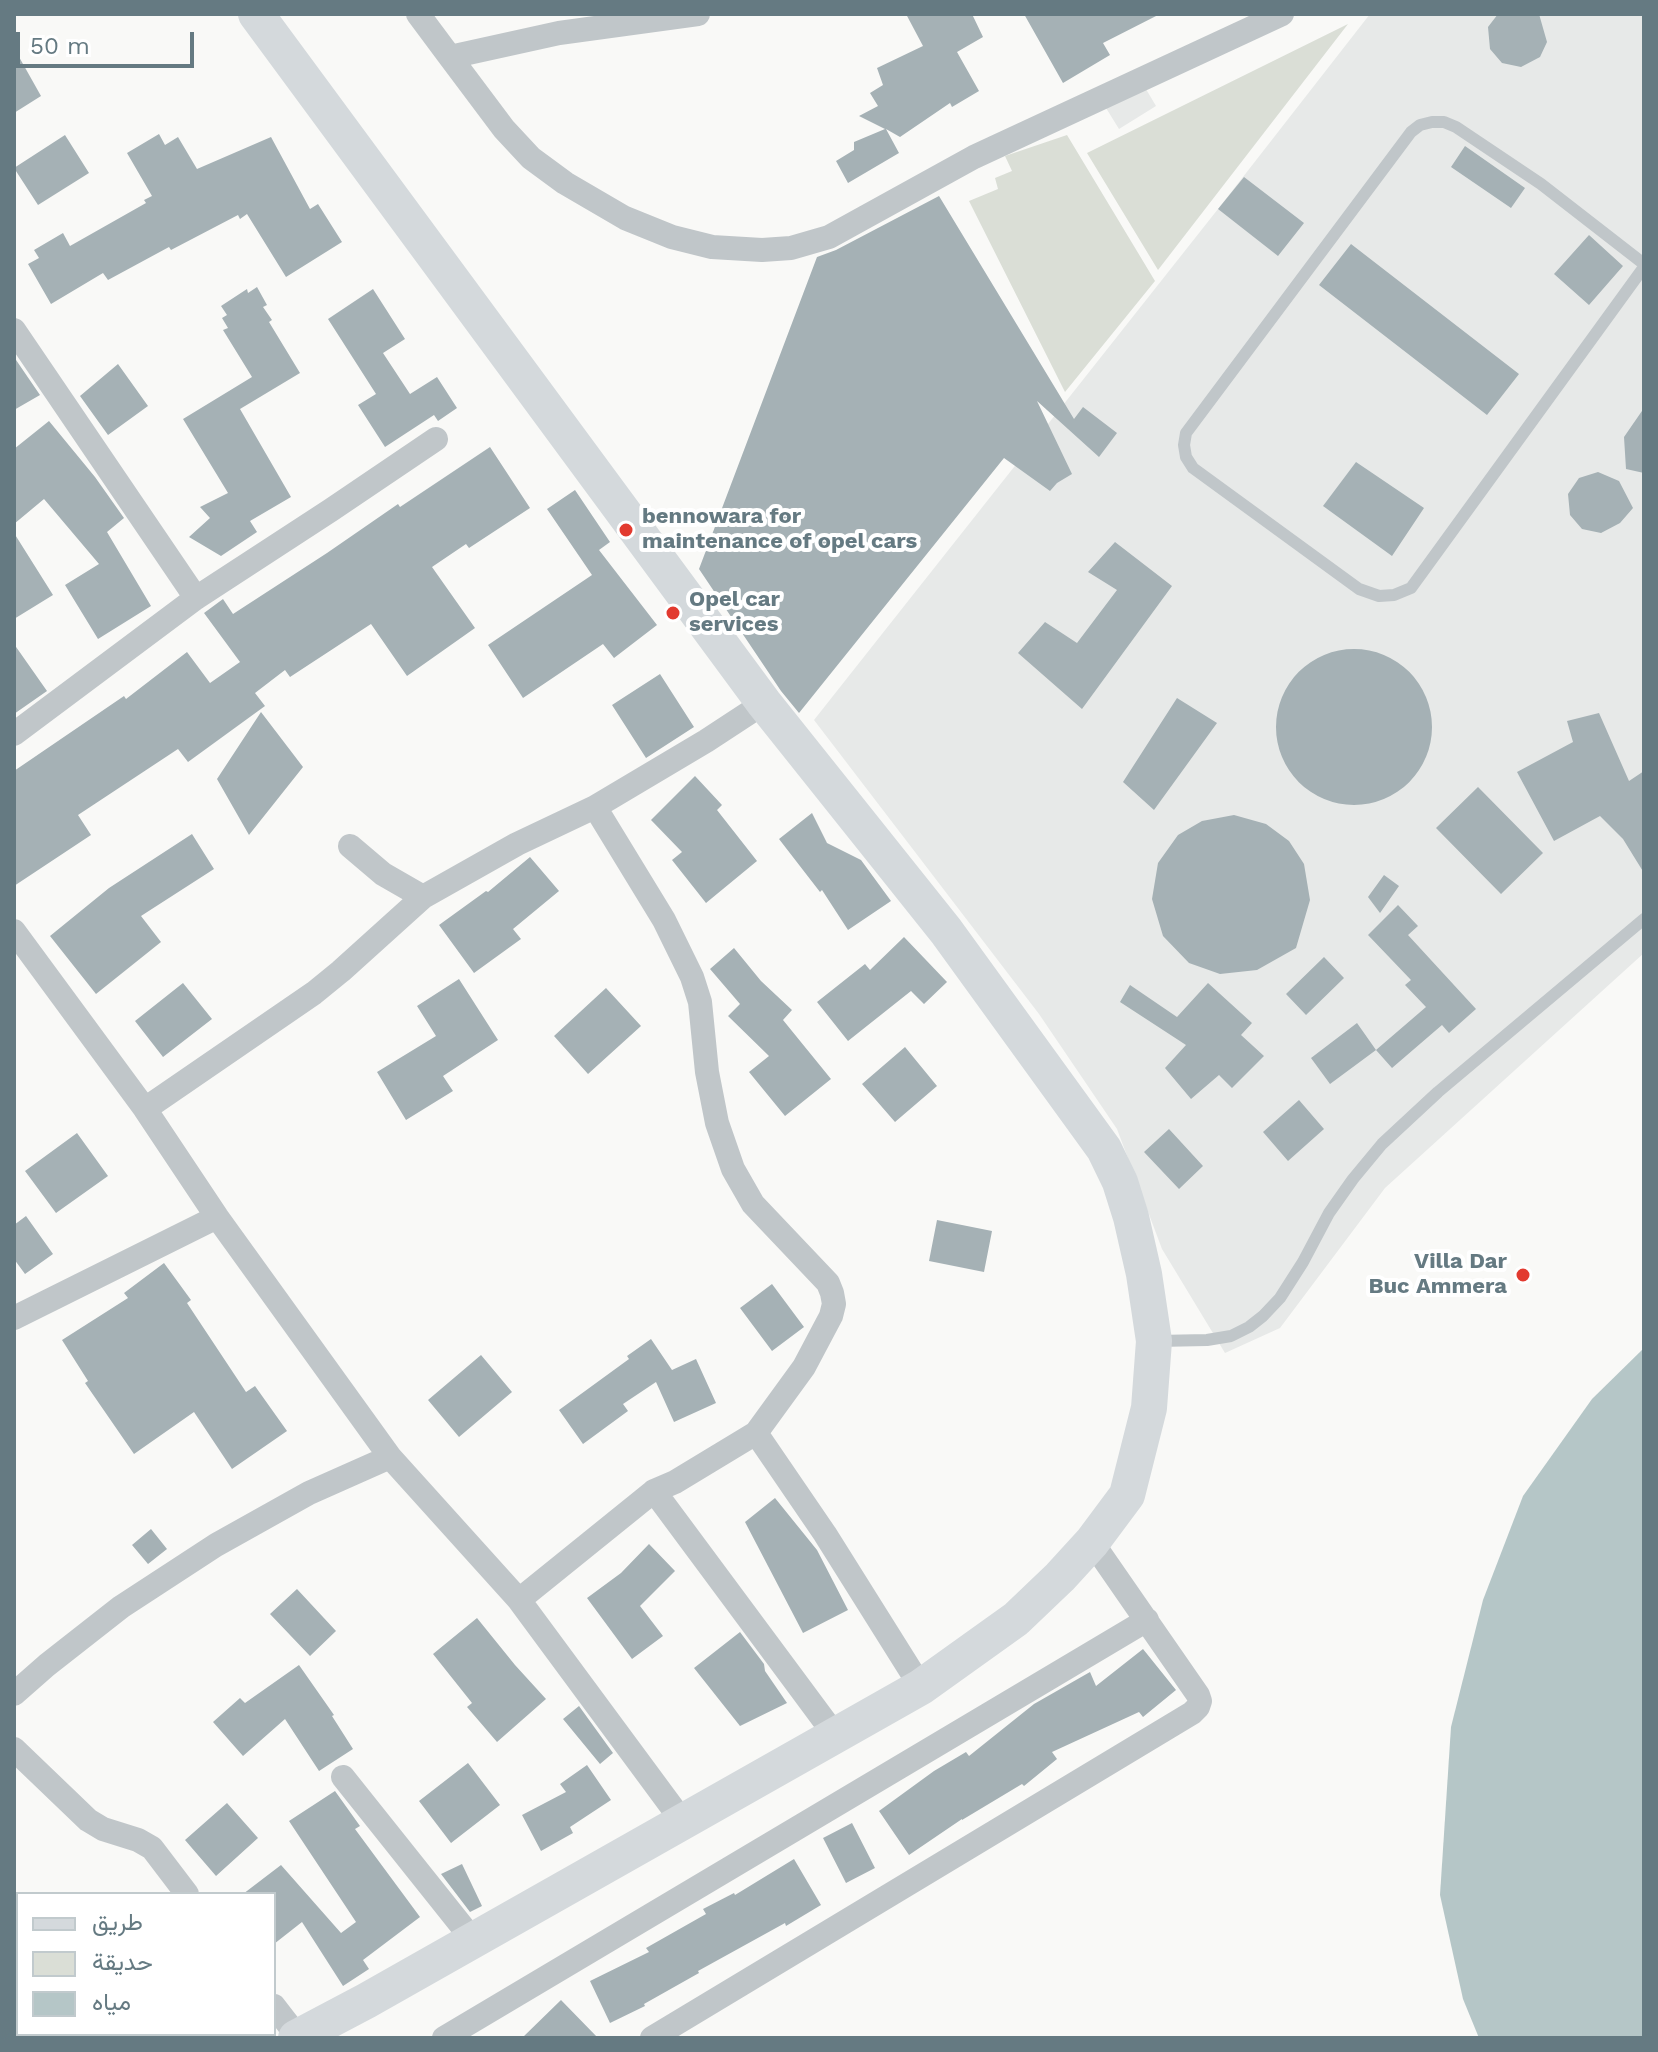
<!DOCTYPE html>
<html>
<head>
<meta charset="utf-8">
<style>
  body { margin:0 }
  #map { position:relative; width:1658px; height:2052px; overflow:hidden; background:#f9f9f7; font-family:"Work Sans",Vazirmatn,sans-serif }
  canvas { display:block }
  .frame { position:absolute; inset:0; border:16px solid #657a82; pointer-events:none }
  .legend { position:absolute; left:16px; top:1892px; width:260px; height:144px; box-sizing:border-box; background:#fff; border:2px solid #c1cacd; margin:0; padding:10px 14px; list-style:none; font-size:24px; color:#657a82 }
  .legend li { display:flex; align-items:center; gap:16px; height:40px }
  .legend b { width:40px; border:2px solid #c1cacd }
  .scale { position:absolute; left:16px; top:32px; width:178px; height:36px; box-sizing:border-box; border:4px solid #657a82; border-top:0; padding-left:10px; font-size:24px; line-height:28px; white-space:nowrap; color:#657a82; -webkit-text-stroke:6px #fff; paint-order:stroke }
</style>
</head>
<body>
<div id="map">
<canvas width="1658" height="2052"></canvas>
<div class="frame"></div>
<ul class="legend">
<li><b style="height:10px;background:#d4d9dc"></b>طريق</li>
<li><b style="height:22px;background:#daded6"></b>حديقة</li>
<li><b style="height:22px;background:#b5c6c7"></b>مياه</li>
</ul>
<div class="scale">50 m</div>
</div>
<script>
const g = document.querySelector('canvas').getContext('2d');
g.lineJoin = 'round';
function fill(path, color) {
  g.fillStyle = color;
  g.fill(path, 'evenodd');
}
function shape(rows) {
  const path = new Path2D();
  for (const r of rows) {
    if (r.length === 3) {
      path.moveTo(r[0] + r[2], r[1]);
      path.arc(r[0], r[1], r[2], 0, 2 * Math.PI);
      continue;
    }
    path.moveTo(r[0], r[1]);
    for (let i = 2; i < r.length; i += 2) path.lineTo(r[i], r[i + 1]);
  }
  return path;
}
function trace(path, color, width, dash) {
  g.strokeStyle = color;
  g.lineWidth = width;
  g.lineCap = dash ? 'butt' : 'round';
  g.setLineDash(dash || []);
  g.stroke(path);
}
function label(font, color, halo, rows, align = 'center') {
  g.font = font + ' "Work Sans",sans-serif';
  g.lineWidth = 8;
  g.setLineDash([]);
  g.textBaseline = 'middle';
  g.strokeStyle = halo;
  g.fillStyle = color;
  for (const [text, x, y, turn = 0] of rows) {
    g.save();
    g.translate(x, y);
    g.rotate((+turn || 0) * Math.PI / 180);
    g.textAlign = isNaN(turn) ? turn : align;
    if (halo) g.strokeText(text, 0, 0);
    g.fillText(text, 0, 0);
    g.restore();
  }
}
const built = shape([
  [1370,14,1644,14,1644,953,1385,1188,1280,1328,1225,1353,1162,1249,1117,1129,1039,1014,814,720,1218,209],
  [1143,84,1156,106,1119,129,1106,108]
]);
const green = shape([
  [1348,24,1158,270,1087,153],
  [1067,135,1155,281,1065,392,969,201,998,189,995,178,1012,171,1005,156]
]);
const water = shape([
  [1644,1348,1644,2038,1479,2038,1463,1999,1440,1895,1451,1727,1483,1600,1523,1496,1592,1399]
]);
const building = shape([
  [906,14,972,14,983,37,957,52,979,91,952,107,950,103,900,137,886,129,899,153,848,183,836,161,854,150,854,142,885,129,859,116,878,106,870,93,883,85,877,68,923,46],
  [1024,14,1160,14,1103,43,1110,55,1063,83],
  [1498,14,1539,14,1547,42,1540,57,1521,67,1502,63,1490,49,1488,27],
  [14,48,41,96,14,113],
  [159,134,165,145,178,137,197,169,271,137,310,209,318,204,342,242,286,277,247,214,240,219,238,215,171,250,169,247,108,280,103,273,51,304,28,264,39,258,34,250,63,233,70,246,146,203,144,200,152,196,127,153],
  [65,135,89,173,38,205,14,168],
  [1465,146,1525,188,1511,208,1451,167],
  [1244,177,1304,223,1278,256,1218,209],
  [939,196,1074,419,1083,407,1117,433,1099,457,1037,401,1072,474,1057,483,1050,491,1004,458,799,713,781,691,699,569,817,257,836,250],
  [1589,235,1623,266,1589,305,1554,274],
  [1351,244,1519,374,1487,415,1319,285],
  [257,287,267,305,263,307,272,320,269,322,300,373,240,409,291,497,250,521,257,532,221,556,189,537,210,518,200,507,228,493,183,419,252,377,223,330,228,328,222,318,227,315,221,306,247,289,248,293],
  [373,289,405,339,383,353,410,394,437,377,457,408,438,421,434,415,385,447,358,405,376,394,328,319],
  [14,357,40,395,14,410],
  [118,364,148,406,108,435,80,396],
  [1644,408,1644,473,1626,469,1624,437],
  [49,421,95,477,124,518,107,532,151,606,98,639,65,585,99,564,44,499,14,524,14,449],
  [490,447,530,508,469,548,466,544,432,567,475,628,407,676,371,624,290,677,285,670,255,693,265,706,188,762,178,749,78,815,91,835,14,886,14,771,124,696,126,699,187,652,210,683,240,662,204,613,223,599,233,614,327,553,398,504,400,507],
  [1356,462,1424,508,1392,556,1323,506],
  [1598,472,1619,481,1633,508,1620,523,1601,533,1582,529,1570,515,1568,494,1579,478],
  [575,490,610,542,599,550,657,625,614,658,603,644,523,698,488,645,592,575,547,509],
  [14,533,53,595,14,619],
  [1115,542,1172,586,1082,709,1018,653,1045,622,1077,643,1117,590,1088,572],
  [14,644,47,691,14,714],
  [1354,727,78],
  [660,674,694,727,646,758,612,705],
  [1177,698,1217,723,1154,810,1123,782],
  [261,712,303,767,249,835,217,779],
  [1599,713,1629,781,1644,771,1644,873,1623,839,1600,816,1554,841,1517,772,1573,742,1567,721],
  [695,776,722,805,717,810,757,861,706,903,672,860,682,852,651,820],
  [1478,787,1543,853,1501,894,1436,828],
  [812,813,827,843,861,860,891,901,848,930,822,890,820,892,779,839],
  [1234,815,1266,824,1289,841,1304,864,1310,900,1296,948,1257,970,1220,974,1189,963,1163,936,1152,899,1158,863,1178,835,1202,821],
  [192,834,214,869,141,916,161,942,96,994,50,936,109,888],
  [530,857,559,891,513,929,521,939,474,973,439,925,486,891,488,892],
  [1384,875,1399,886,1380,913,1368,897],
  [1398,905,1418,926,1408,935,1476,1009,1449,1033,1442,1025,1392,1068,1376,1050,1426,1007,1405,985,1411,980,1368,935],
  [904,937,947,982,924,1004,911,991,848,1041,817,1002,865,964,870,970],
  [734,948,761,981,792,1010,783,1020,831,1079,785,1116,749,1072,769,1056,728,1016,740,1004,710,969],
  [1324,957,1344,978,1306,1015,1286,994],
  [459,979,498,1040,443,1076,453,1091,406,1120,377,1072,436,1036,417,1006],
  [183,983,212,1019,163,1057,135,1021],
  [1208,983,1252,1023,1241,1035,1264,1056,1232,1088,1219,1075,1191,1099,1165,1068,1186,1045,1120,1002,1130,985,1177,1017],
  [606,988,641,1026,588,1074,554,1036],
  [1357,1023,1376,1050,1330,1084,1311,1058],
  [905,1047,937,1086,895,1122,862,1084],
  [1299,1100,1324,1129,1288,1161,1263,1132],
  [1169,1129,1203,1166,1179,1189,1144,1152],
  [77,1133,108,1176,56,1213,25,1171],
  [26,1216,53,1254,25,1274,14,1259,14,1225],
  [937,1220,992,1231,984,1272,929,1261],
  [164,1263,191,1300,187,1303,246,1392,255,1386,287,1431,232,1469,194,1412,134,1454,85,1383,88,1381,62,1340,128,1298,124,1293],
  [772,1284,804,1327,772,1351,740,1308],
  [651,1339,672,1370,696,1359,716,1403,674,1422,656,1382,623,1404,628,1411,583,1444,559,1410,629,1359,627,1356],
  [481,1355,512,1392,459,1437,428,1400],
  [775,1498,817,1550,848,1610,803,1633,745,1522],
  [151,1529,167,1549,148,1564,132,1545],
  [649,1544,675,1571,640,1606,663,1636,632,1659,587,1598,621,1573],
  [297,1589,336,1631,310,1656,270,1614],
  [477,1618,515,1665,546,1699,497,1742,467,1707,472,1703,433,1654],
  [740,1632,764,1664,765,1671,787,1703,740,1726,694,1668],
  [1143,1649,1176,1690,1143,1717,1139,1712,1052,1752,1057,1759,1024,1786,1022,1784,962,1820,962,1819,909,1855,879,1811,934,1771,966,1752,969,1756,1034,1704,1090,1672,1096,1686],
  [299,1665,334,1715,332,1716,353,1749,319,1771,285,1719,243,1756,213,1722,240,1698,245,1703],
  [579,1706,613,1753,600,1764,563,1719],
  [468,1763,500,1805,451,1843,419,1801],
  [587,1765,611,1800,570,1827,573,1833,541,1851,522,1815,566,1792,560,1784],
  [335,1791,360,1826,355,1829,420,1917,363,1960,369,1969,343,1986,302,1922,274,1944,274,1894,243,1894,281,1865,341,1933,356,1922,289,1821],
  [227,1803,258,1838,216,1876,185,1840],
  [852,1823,875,1868,846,1883,823,1838],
  [794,1859,821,1905,786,1926,785,1923,698,1971,699,1973,644,2004,645,2006,610,2023,590,1981,649,1952,646,1948,706,1914,703,1909,734,1893,735,1895],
  [462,1864,482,1906,470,1912,441,1874],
  [561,2000,598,2038,522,2038]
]);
const lane = shape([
  [1644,264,1541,184,1456,127,1444,122,1432,122,1420,125,1411,132,1186,433,1184,445,1186,457,1193,468,1359,589,1379,596,1394,595,1411,588,1644,267],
  [1157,1341,1207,1340,1231,1336,1249,1327,1263,1316,1280,1298,1303,1262,1329,1213,1353,1179,1382,1144,1438,1092,1644,919]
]);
const street = shape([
  [418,14,450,57,559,33,698,14],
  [450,57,504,129,531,158,565,183,625,218,672,237,712,247,762,250,791,248,829,237,974,157,1282,14],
  [14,330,196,598],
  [14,734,196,598,331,510,436,439],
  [350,846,383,874,423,897],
  [14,931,145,1109,217,1217,390,1457,519,1600,683,1822],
  [145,1109,314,993,341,971,423,897,517,844,595,807,706,741,764,703],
  [14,1318,217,1217],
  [756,1433,825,1534,921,1687],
  [654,1491,835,1735],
  [519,1600,654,1491,675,1482,756,1433,804,1367,831,1316,834,1304,832,1293,828,1283,753,1204,733,1169,717,1123,707,1072,700,1002,692,977,664,920,595,807],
  [14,1694,47,1665,121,1607,216,1545,309,1493,390,1457],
  [14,1749,88,1820,103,1829,138,1840,152,1848,187,1894],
  [343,1777,473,1940],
  [274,2006,298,2037],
  [444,2038,1147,1620],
  [652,2038,1192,1713,1198,1707,1200,1701,1198,1695,1092,1542]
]);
const secondary = shape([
  [256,14,764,703,946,931,1104,1149,1120,1182,1131,1217,1144,1274,1154,1341,1149,1408,1127,1495,1092,1542,1060,1577,1016,1619,921,1687,366,2001,296,2038]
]);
const markers = [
  [626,530,8,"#e23a2f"],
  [673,613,8,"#e23a2f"],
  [1523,1275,8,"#e23a2f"]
];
const poiNames = [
  ["bennowara for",642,517],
  ["maintenance of opel cars",642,542],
  ["Opel car",689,600],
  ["services",689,625],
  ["Villa Dar",1507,1262,"right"],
  ["Buc Ammera",1507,1287,"right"]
];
fill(built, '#e7e9e8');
fill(green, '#daded6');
fill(water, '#b5c6c7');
fill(building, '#a5b1b5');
trace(lane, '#c0c6c9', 12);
trace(street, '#c0c6c9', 24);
trace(secondary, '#d4d9dc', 36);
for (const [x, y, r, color] of markers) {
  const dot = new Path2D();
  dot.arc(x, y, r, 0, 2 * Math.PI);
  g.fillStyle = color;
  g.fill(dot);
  trace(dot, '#fff', 3);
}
label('bold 22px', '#657a82', '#fff', poiNames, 'left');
</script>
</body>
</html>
